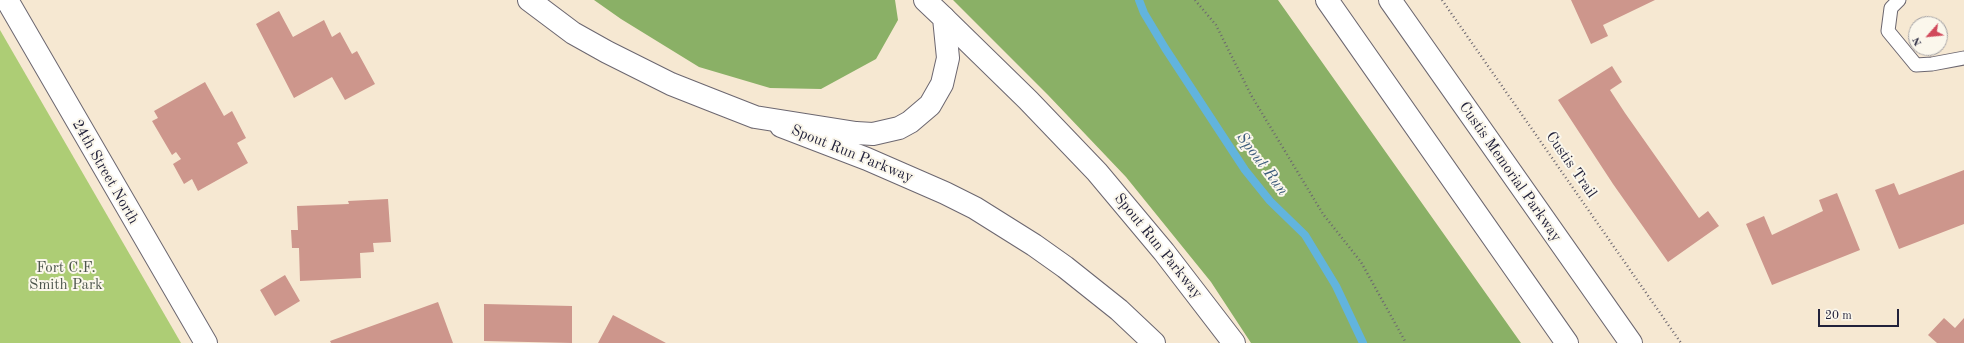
<!DOCTYPE html>
<html>
<head>
<meta charset="utf-8">
<style>
  body { margin:0 }
  #map { position:relative; width:1964px; height:343px; overflow:hidden; background:#f6e8d2; font-family:"Old Standard TT",serif }
  canvas { display:block }
  .north { position:absolute; left:1908px; top:16px; width:40px; height:40px; box-sizing:border-box; background:#fbf7ec; border:1px solid #a4a2a5; border-radius:50%; rotate:243deg; font-size:11px; font-weight:700; line-height:16px; text-align:center; color:#22223b }
  .north::after { content:''; display:block; margin:auto; width:14px; height:18px; background:#d1495b; clip-path:polygon(50% 0,100% 100%,50% 72%,0 100%) }
  .scale { position:absolute; left:1818px; top:309px; width:81px; height:18px; box-sizing:border-box; border:2px solid #22223b; border-top:0; padding-left:5px; font-size:12px; line-height:14px; white-space:nowrap; color:#22223b; -webkit-text-stroke:3px #fbf7ec; paint-order:stroke }
</style>
</head>
<body>
<div id="map">
<canvas width="1964" height="343"></canvas>
<div class="north">N</div>
<div class="scale">20 m</div>
</div>
<script>
const g = document.querySelector('canvas').getContext('2d');
g.lineJoin = 'round';
function fill(path, color) {
  g.fillStyle = color;
  g.fill(path, 'evenodd');
}
function shape(rows) {
  const path = new Path2D();
  for (const r of rows) {
    path.moveTo(r[0], r[1]);
    for (let i = 2; i < r.length; i += 2) path.lineTo(r[i], r[i + 1]);
  }
  return path;
}
function trace(path, color, width, dash) {
  g.strokeStyle = color;
  g.lineWidth = width;
  g.lineCap = dash ? 'butt' : 'round';
  g.setLineDash(dash || []);
  g.stroke(path);
}
function label(font, color, halo, rows, align = 'center') {
  g.font = font + ' "Old Standard TT",serif';
  g.lineWidth = 4;
  g.setLineDash([]);
  g.textBaseline = 'middle';
  g.strokeStyle = halo;
  g.fillStyle = color;
  for (const [text, x, y, turn = 0] of rows) {
    g.save();
    g.translate(x, y);
    g.rotate((+turn || 0) * Math.PI / 180);
    g.textAlign = isNaN(turn) ? turn : align;
    if (halo) g.strokeText(text, 0, 0);
    g.fillText(text, 0, 0);
    g.restore();
  }
}
const green = shape([
  [0,30,181,343,0,343]
]);
const forest = shape([
  [594,0,895,0,898,20,876,59,821,89,770,88,699,67,621,19],
  [953,0,1278,0,1521,343,1251,343,1211,282,1126,177,1048,95]
]);
const stream = shape([
  [1139,0,1144,13,1165,48,1245,170,1270,201,1305,235,1336,286,1363,343]
]);
const building = shape([
  [1571,0,1655,0,1603,25,1608,36,1591,44],
  [279,11,293,37,324,20,332,37,340,32,352,54,357,51,375,84,345,100,332,77,294,98,256,24],
  [1612,66,1622,82,1610,90,1625,113,1699,218,1708,211,1719,226,1668,262,1613,184,1558,100],
  [205,82,224,116,232,111,246,138,237,143,248,163,198,191,192,179,184,184,173,164,181,159,176,152,172,155,152,121,158,118,154,111],
  [1964,170,1964,224,1899,249,1875,190,1894,183,1899,195],
  [1837,193,1860,250,1772,285,1746,224,1764,216,1772,235,1823,211,1819,200],
  [388,199,391,242,373,243,374,252,360,253,361,278,300,281,299,248,292,248,291,230,298,230,297,206,349,204,348,201],
  [285,275,300,301,275,316,260,290],
  [438,302,453,343,331,343,330,341],
  [484,304,572,306,572,343,484,341],
  [613,315,666,343,598,343],
  [1944,318,1955,328,1964,318,1964,343,1937,343,1928,335]
]);
const path = shape([
  [1195,0,1216,25,1251,95,1323,214,1361,262,1406,343],
  [1442,0,1681,343]
]);
const service = shape([
  [1899,0,1891,8,1888,31,1916,65,1932,64,1964,58]
]);
const minor = shape([
  [7,0,206,343]
]);
const primary = shape([
  [944,18,1028,100,1097,172,1164,252,1234,343],
  [781,126,867,159,945,193,975,208,1034,245,1065,267,1119,310,1154,343]
]);
const motorway = shape([
  [529,0,573,33,607,52,671,84,709,99,755,117,856,133,873,134,899,128,910,122,930,105,942,84,948,58,944,18,925,0],
  [1327,0,1567,343],
  [1390,0,1631,343]
]);
const streetNames = [
  ["Spout Run Parkway",852,154,22],
  ["Custis Trail",1571,165,55],
  ["24th Street North",105,172,60],
  ["Custis Memorial Parkway",1510,172,55],
  ["Spout Run Parkway",1158,246,51]
];
const parkNames = [
  ["Fort C.F.",66,268],
  ["Smith Park",66,285]
];
const waterNames = [
  ["Spout Run",1262,164,53]
];
fill(green, '#adcd75');
fill(forest, '#8ab066');
trace(stream, '#62b4dd', 8);
fill(building, '#cd968c');
trace(service, '#6c6770', 15);
trace(minor, '#6c6770', 24);
trace(primary, '#6c6770', 24);
trace(motorway, '#6c6770', 24);
trace(path, '#6c6770', 2.5, [1, 3]);
trace(service, '#fff', 13);
trace(minor, '#fff', 22);
trace(primary, '#fff', 22);
trace(motorway, '#fff', 22);
label('15px', '#22223b', '#fbf7ec', streetNames);
label('15px', '#4c554c', '#fbf7ec', parkNames);
label('italic 16px', '#3c5c7c', '#fbf7ec', waterNames);
</script>
</body>
</html>
